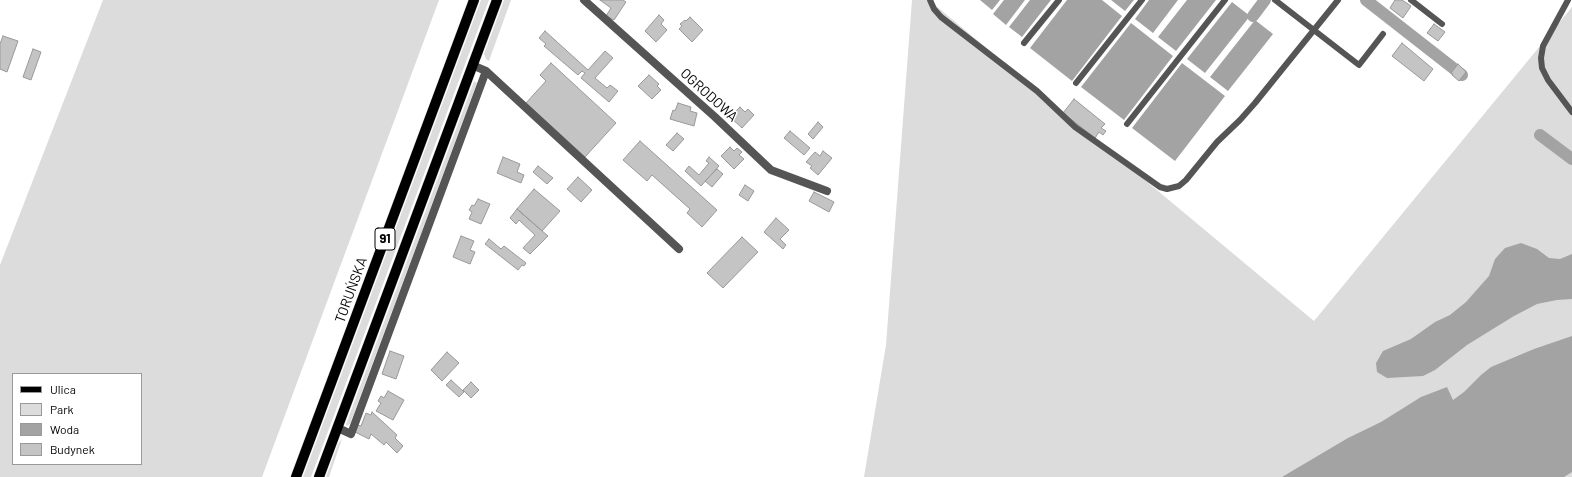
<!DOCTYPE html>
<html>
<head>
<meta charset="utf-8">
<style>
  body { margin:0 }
  #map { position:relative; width:1572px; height:477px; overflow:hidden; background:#fff; font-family:Barlow,sans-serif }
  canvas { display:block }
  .legend { position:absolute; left:12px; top:373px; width:130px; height:92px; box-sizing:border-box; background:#fff; border:1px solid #999; margin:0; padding:5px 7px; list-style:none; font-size:12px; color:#000 }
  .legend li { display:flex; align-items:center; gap:8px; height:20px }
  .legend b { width:20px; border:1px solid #999 }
</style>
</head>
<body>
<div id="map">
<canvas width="1572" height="477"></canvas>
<ul class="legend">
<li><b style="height:5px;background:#000"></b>Ulica</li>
<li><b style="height:11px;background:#dcdcdc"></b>Park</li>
<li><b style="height:11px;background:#a3a3a3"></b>Woda</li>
<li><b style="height:11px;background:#c4c4c4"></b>Budynek</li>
</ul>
</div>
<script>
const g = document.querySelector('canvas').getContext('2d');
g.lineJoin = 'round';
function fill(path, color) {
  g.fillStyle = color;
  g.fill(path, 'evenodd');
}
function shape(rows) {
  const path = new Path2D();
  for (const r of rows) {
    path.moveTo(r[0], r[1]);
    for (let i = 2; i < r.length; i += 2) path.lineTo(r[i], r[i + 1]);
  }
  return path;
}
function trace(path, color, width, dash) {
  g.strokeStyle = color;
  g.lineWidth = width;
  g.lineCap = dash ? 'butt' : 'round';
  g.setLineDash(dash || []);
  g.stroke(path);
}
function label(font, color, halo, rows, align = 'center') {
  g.font = font + ' Barlow,sans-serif';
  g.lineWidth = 3;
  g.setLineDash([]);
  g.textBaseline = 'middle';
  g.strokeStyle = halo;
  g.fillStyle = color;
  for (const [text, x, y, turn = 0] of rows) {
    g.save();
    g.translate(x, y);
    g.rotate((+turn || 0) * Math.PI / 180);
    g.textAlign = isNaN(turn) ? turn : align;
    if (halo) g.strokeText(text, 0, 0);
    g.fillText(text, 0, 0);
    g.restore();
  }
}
const green = shape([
  [103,0,439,0,262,477,0,477,0,265],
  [13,374,141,374,141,464,13,464],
  [481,0,489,0,311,477,303,477],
  [504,0,511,0,489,61,486,59,484,54],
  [912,0,929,0,1314,321,1572,7,1572,477,864,477,886,345],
  [474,81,477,83,350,424,347,426,346,424],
  [342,439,329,477,326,477,338,444]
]);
const water = shape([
  [980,0,1000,0,992,10],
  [1004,0,1025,0,1006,25,993,14],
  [1030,0,1051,0,1022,37,1009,27],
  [1067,0,1102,0,1122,16,1072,81,1030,48],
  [1111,0,1134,0,1125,11],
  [1149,0,1178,0,1153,33,1135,19],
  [1187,0,1216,0,1176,51,1158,37],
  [1232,2,1250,16,1205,73,1187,59],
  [1255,20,1273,34,1228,91,1210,77],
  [1131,23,1173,56,1124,120,1081,87],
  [1182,63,1225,96,1175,161,1132,128],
  [1521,243,1537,249,1549,258,1560,259,1572,254,1572,299,1557,300,1537,304,1514,316,1467,345,1435,370,1423,376,1387,378,1377,372,1376,363,1383,351,1411,339,1435,322,1450,315,1466,302,1489,276,1495,259,1505,248],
  [1572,336,1572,472,1564,477,1282,477,1348,438,1381,422,1421,397,1447,387,1453,400,1464,392,1481,375,1491,367,1534,349]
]);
const canal = shape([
  [1366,0,1462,75],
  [1253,16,1265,0],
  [1540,135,1572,159]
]);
const building = shape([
  [600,0,623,0,626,2,614,20,606,16,611,8,600,0],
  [1395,0,1402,0,1411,6,1403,18,1390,8,1395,0],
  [659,15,664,20,661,24,667,30,656,42,645,31,659,15],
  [690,17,703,30,692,42,679,29,682,26,680,24,685,20,686,21,690,17],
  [1434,24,1445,32,1438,41,1427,33,1434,24],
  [545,31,588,70,605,51,613,58,595,78,607,88,610,85,618,91,609,102,581,78,585,73,582,71,578,75,544,46,546,44,539,38,545,31],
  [3,36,18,41,7,72,0,69,0,44,3,36],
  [1402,43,1433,69,1424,81,1392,56,1402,43],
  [33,49,41,52,31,80,23,77,33,49],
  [551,63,616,123,585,157,526,103,546,81,540,75,551,63],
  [1458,64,1466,72,1459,81,1452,75,1453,74,1451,73,1458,64],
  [649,75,659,84,657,86,661,90,652,99,638,86,649,75],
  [1074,99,1105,124,1101,128,1106,131,1103,135,1099,132,1095,138,1063,113,1074,99],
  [678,103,691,107,690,111,697,113,694,126,670,119,673,110,675,111,678,103],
  [740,107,745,112,748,109,754,115,742,128,730,117,740,107],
  [818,122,823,127,813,139,808,134,818,122],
  [790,131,810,148,804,155,784,138,790,131],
  [677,133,684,139,673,151,666,145,677,133],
  [640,141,717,210,702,227,687,213,690,209,652,175,647,181,623,160,640,141],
  [730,147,734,151,737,148,742,152,739,155,744,159,734,169,721,156,730,147],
  [823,151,832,158,818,175,810,168,812,166,806,162,815,152,820,156,823,151],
  [503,157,520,164,517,172,524,175,521,183,497,173,503,157],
  [709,157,719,166,701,186,685,171,689,166,699,175,709,163,706,161,709,157],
  [538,166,553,178,547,184,533,172,538,166],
  [717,169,723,174,712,187,705,181,717,169],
  [578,177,592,190,581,202,567,189,578,177],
  [745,185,754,191,748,201,739,195,745,185],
  [534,189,560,211,542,231,517,209,534,189],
  [814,192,834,202,829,212,809,201,814,192],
  [478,199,490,204,481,224,469,219,472,212,469,210,472,205,474,206,478,199],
  [517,209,548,236,530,254,523,248,535,235,519,220,516,224,510,218,517,209],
  [776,218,789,230,780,239,786,245,783,249,764,232,776,218],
  [461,236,474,241,470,250,475,252,470,264,453,257,461,236],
  [742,237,758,252,723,288,707,273,742,237],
  [489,239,501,249,504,246,526,263,524,266,522,265,518,270,485,244,489,239],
  [390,351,404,356,396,379,382,374,390,351],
  [447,352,459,363,442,381,431,370,447,352],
  [451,380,464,392,459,397,446,385,451,380],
  [471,382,479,390,471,398,463,390,471,382],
  [388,391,404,400,393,420,376,411,381,403,378,401,381,396,384,398,388,391],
  [372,412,397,435,395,438,403,446,397,453,386,442,384,445,371,434,369,439,355,432,358,425,361,426,366,413,371,415,372,412]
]);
const service = shape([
  [930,0,934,9,941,17,1037,91,1075,127,1160,187,1167,189,1179,186,1186,180,1217,142,1240,120,1255,103,1338,0],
  [1275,0,1359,65,1383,34],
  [1411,0,1442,24],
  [1568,0,1543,46,1541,58,1542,68,1548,80,1572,112],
  [1024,43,1059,0],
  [1076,83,1142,0],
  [1127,124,1225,0]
]);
const minor = shape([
  [584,0,715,117,771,170,827,191],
  [486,71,679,249],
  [338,428,351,434,486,71,472,65]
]);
const primary = shape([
  [296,477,474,0],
  [319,477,497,0]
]);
const shields = [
  [385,239,20]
];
const shieldNames = [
  ["91",385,239]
];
const streetNames = [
  ["OGRODOWA",709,95,42],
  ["TORUŃSKA",351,290,-70]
];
fill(green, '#dcdcdc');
fill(water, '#a3a3a3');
trace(canal, '#a3a3a3', 12);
fill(building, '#c4c4c4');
trace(building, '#999', 1);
trace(primary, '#dbdbdb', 11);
trace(service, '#555', 6);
trace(minor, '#555', 8);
trace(primary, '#000', 10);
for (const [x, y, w] of shields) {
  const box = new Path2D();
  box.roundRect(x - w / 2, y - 11, w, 22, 3);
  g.fillStyle = '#fff';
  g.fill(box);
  trace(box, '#000', 1);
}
label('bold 13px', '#000', null, shieldNames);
label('14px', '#000', '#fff', streetNames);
</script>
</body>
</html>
